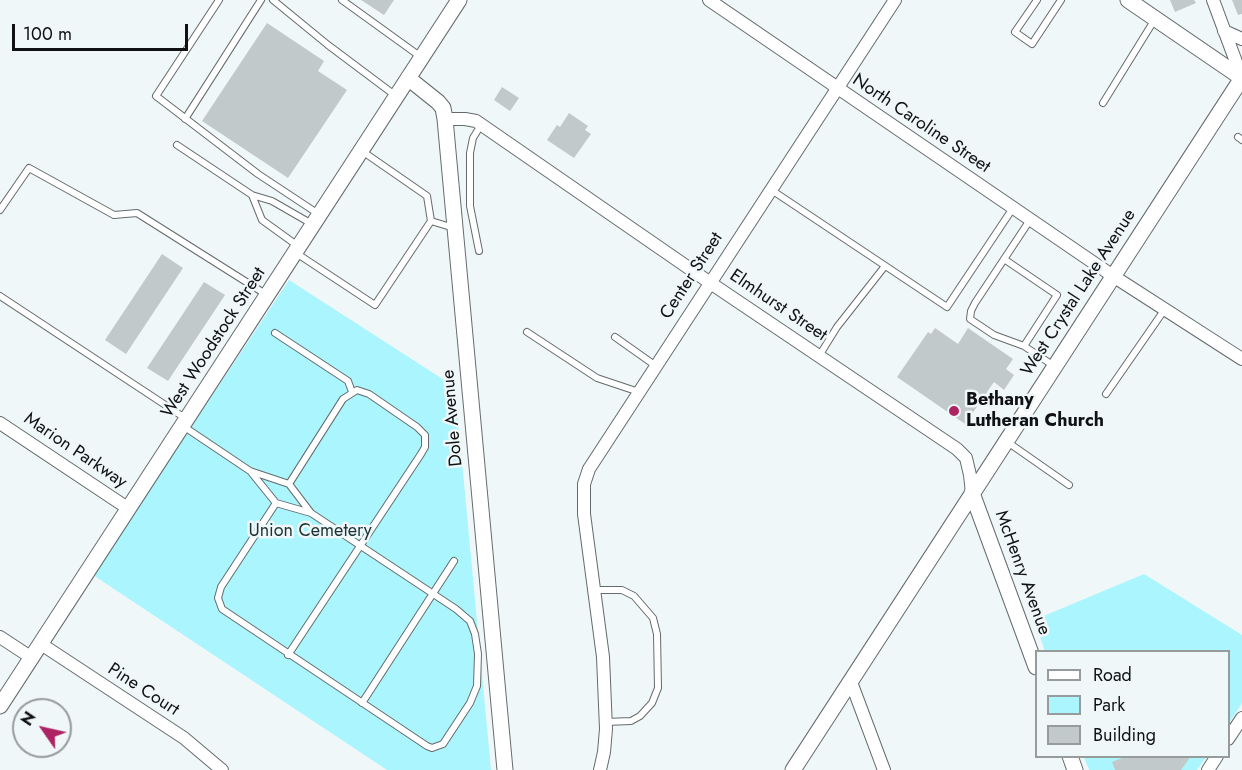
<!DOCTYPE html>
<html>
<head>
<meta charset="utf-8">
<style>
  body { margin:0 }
  #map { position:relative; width:1242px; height:770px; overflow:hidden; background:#f0f7f8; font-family:Jost,sans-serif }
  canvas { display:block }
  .legend { position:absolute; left:1035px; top:650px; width:195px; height:108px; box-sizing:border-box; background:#f0f7f8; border:2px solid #969b9c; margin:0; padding:8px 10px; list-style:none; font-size:18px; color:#0f1112 }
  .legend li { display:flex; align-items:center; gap:12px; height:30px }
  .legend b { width:30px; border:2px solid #969b9c }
  .north { position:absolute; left:12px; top:698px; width:60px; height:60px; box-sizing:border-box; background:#f0f7f8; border:2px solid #969b9c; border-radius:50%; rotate:304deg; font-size:16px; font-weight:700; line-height:24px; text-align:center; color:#0f1112 }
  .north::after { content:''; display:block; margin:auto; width:21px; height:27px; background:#ae2364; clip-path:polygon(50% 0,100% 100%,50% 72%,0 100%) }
  .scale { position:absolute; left:12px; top:24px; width:176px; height:27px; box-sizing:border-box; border:3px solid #0f1112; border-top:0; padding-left:8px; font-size:18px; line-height:21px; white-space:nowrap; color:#0f1112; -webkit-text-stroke:4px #f0f7f8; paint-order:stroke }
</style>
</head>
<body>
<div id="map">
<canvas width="1242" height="770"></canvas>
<ul class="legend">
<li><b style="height:8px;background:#fff"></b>Road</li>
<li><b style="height:16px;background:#abf5ff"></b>Park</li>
<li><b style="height:16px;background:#c2c9ca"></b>Building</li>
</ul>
<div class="north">N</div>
<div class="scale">100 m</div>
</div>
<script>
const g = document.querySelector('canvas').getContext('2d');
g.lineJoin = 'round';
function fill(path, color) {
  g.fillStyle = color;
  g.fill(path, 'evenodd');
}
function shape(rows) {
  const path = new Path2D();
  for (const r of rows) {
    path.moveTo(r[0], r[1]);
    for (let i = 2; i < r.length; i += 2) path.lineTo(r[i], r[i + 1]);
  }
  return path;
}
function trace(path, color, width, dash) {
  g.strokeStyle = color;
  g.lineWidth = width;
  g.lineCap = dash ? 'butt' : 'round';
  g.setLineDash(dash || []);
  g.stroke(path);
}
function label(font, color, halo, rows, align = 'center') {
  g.font = font + ' Jost,sans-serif';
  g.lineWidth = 5;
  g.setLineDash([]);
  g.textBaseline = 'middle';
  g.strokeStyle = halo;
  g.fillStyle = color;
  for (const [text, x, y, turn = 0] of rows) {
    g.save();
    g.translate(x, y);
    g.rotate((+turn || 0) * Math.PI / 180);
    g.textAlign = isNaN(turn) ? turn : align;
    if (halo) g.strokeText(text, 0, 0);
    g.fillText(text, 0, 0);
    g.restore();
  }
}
const green = shape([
  [289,280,455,387,491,770,387,770,93,575],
  [1144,574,1242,635,1242,703,1229,723,1228,652,1045,651,1034,620],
  [1084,757,1206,757,1197,770,1089,770]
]);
const building = shape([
  [361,0,394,0,384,15],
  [1170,0,1194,0,1196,3,1175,12],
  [1232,0,1242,0,1242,14,1238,15],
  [267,23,324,61,318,71,347,90,288,178,202,121],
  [502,87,519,98,510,111,494,100],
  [569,113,588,126,585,130,591,134,574,158,547,140,557,125,560,127],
  [162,254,183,268,126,354,105,340],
  [204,282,225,295,168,381,147,368],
  [935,328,958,344,968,328,1013,359,1006,369,1014,375,1004,390,994,382,965,424,897,377,928,332,931,334],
  [1127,756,1191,756,1181,770,1115,770,1112,762]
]);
const service = shape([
  [219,0,156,96,258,174,320,215],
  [273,0,328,45,396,96],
  [342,0,421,57],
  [1037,0,1015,32,1032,44,1061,0],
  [1103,103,1155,19],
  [185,119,261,0],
  [1238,137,1242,140],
  [177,145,252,195],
  [362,151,427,196,431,221],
  [770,189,947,307,1013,208],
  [0,210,29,168,114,215,137,213,267,295],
  [1030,220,975,303,971,311,970,319,994,335,1024,346,1054,366],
  [298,246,262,220,252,195,272,201,312,224],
  [479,251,470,206,470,153,473,138,481,125],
  [296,253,375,305,431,221,454,228],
  [1004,259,1057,295,1024,346],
  [0,296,185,418],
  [527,332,597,378,639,392],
  [275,333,348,381,352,392],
  [615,337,656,366],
  [819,356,837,327,885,266],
  [1106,394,1165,309],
  [183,426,250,471,289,484,311,513,456,609,470,621,475,634,478,654,477,686,470,703,443,744,432,748,427,746,222,609,218,598,221,587,276,503],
  [1006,441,1069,485],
  [251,472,276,503,311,513],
  [594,590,622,590,634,596,653,618,657,634,658,688,652,703,640,716,631,721,605,722],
  [288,655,421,454,425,447,425,435,417,427,369,394,357,390,343,399,289,484],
  [362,703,454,561]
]);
const minor = shape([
  [709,0,1113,276,1242,359],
  [1213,0,1242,78],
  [1224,31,1242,39],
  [445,119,465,119,476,121,709,282,957,449,966,458,970,475,972,493],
  [0,423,129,509],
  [0,637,32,658],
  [41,644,184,738,222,770],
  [851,682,884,770],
  [1228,739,1242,718],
  [600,770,604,752,606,729,603,657,584,514,584,484,589,469,895,0],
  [1208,770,1217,756]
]);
const tertiary = shape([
  [1128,0,1242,78],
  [408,78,438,102,443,108,445,119,505,770],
  [972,493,1036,667],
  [0,706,459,0],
  [1070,756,1075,770],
  [793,770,1242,78]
]);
const markers = [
  [954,411,6,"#ae2364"]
];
const streetNames = [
  ["North Caroline Street",921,124,34],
  ["Center Street",692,276,-57],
  ["West Crystal Lake Avenue",1079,293,-57],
  ["Elmhurst Street",778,306,34],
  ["West Woodstock Street",214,343,-57],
  ["Dole Avenue",453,418,-95],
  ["Marion Parkway",75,451,34],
  ["McHenry Avenue",1022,573,70],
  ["Pine Court",143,690,33]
];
const poiNames = [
  ["Bethany",966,401],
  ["Lutheran Church",966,422]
];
const parkNames = [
  ["Union Cemetery",310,532]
];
fill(green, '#abf5ff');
fill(building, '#c2c9ca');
trace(service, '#656b6c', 8);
trace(minor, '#656b6c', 14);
trace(tertiary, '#656b6c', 17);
trace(service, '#fff', 6);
trace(minor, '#fff', 12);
trace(tertiary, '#fff', 15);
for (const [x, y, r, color] of markers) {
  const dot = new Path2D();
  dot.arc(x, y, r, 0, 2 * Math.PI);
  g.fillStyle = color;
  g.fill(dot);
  trace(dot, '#f0f7f8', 2);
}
label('18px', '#0f1112', '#f0f7f8', streetNames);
label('bold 18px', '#0f1112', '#f0f7f8', poiNames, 'left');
label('18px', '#1c3336', '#f0f7f8', parkNames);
</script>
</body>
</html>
